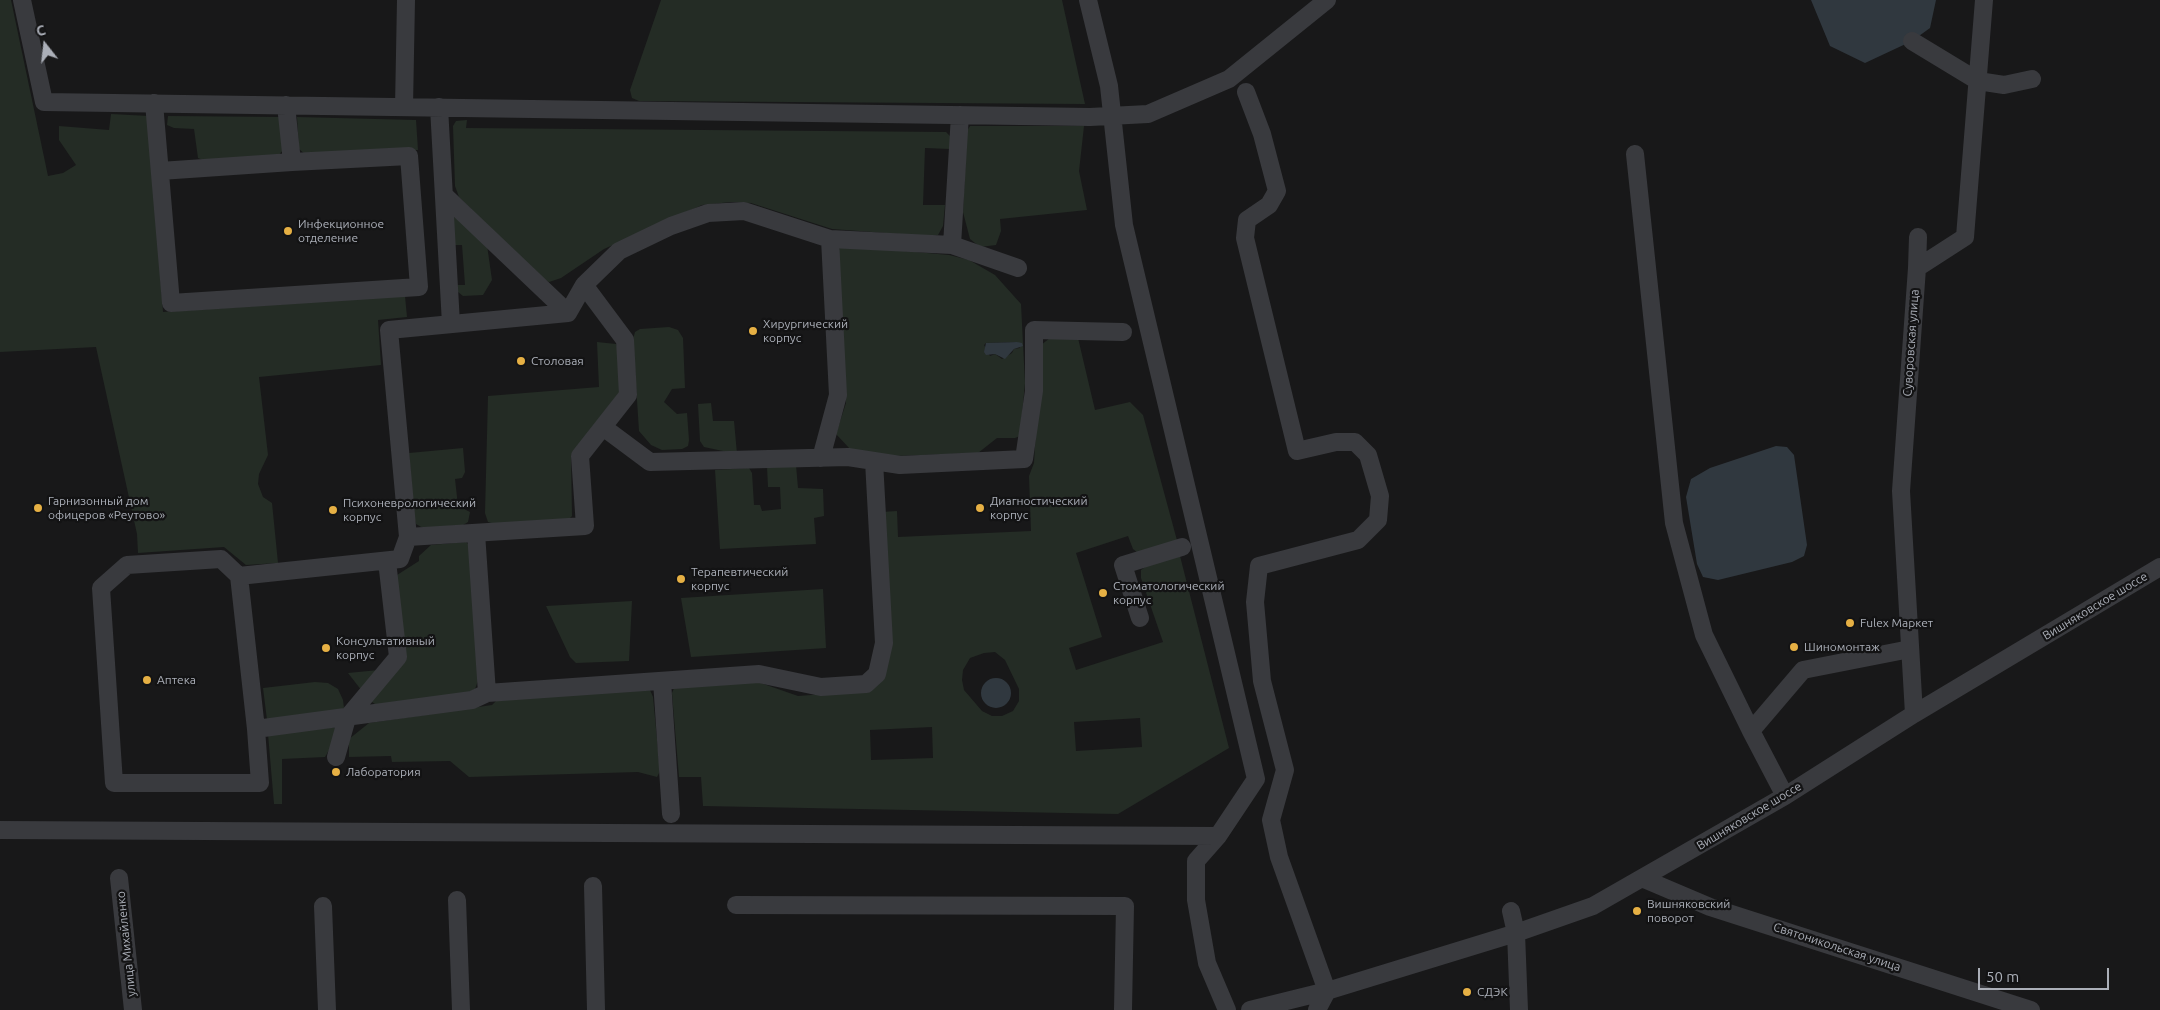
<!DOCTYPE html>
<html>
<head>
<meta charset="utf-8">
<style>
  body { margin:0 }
  #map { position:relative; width:2160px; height:1010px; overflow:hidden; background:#181819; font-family:Ubuntu,sans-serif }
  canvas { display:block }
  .north { position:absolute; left:20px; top:20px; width:50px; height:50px; -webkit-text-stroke:4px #131314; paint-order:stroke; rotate:344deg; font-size:14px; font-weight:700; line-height:20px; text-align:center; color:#abafb8 }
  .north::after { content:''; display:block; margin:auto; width:18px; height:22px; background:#abafb8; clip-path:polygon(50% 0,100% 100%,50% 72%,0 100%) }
  .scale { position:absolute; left:1978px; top:968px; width:131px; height:22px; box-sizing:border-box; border:2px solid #abafb8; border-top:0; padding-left:6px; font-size:15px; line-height:18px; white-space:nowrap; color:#abafb8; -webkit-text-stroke:4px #131314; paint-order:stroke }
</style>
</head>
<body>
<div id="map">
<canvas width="2160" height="1010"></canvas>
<div class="north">С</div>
<div class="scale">50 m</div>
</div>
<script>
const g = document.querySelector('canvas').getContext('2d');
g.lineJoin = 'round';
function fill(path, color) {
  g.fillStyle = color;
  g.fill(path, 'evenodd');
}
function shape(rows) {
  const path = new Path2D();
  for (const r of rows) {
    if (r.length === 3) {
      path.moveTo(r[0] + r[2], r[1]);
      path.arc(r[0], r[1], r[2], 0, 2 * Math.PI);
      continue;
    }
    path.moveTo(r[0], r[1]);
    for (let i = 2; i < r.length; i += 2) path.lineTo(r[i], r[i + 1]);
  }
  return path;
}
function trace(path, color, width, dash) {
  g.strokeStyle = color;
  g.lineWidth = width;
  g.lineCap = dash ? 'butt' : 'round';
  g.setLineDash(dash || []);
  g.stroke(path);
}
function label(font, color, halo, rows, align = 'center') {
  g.font = font + ' Ubuntu,sans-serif';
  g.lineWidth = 4.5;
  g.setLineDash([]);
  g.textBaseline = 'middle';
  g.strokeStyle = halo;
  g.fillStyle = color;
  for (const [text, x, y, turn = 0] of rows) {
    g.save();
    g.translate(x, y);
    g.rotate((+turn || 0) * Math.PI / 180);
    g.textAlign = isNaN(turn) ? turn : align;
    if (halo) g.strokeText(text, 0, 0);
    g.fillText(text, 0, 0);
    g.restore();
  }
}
const green = shape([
  [0,0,11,0,48,176,63,173,76,165,59,140,59,126,109,130,111,114,149,116,163,312,405,296,407,317,378,320,381,365,259,377,268,455,259,474,258,484,263,497,272,503,278,563,246,565,224,547,138,553,137,534,96,347,0,352],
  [661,0,1062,0,1085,104,639,101,632,98,630,90],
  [168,116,281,117,284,149,277,157,205,161,198,158,194,129,174,128,167,125],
  [297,117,416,120,418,150,306,155,299,149],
  [467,120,466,128,946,132,951,137,950,149,925,148,923,205,945,205,943,226,938,235,926,236,832,229,751,203,731,202,702,205,604,249,561,278,549,282,540,277,459,197,455,186,453,126,456,121],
  [970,126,1084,126,1079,171,1087,210,1000,219,1001,231,996,245,980,247,970,239,963,212,967,131],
  [455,217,487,245,492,280,483,295,463,296,458,292,457,285,465,285,462,245,455,245,452,219],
  [849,246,949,255,969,260,995,275,1021,304,1025,383,1020,436,1015,438,997,438,978,453,895,456,850,449,836,434,846,403,837,257,840,247],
  [1017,342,1020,348,1014,349,1012,353,1002,359,995,354,990,356,984,345,986,343],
  [669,327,678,330,683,338,685,388,672,389,664,402,677,414,687,413,689,440,688,446,682,449,662,450,651,445,639,431,633,339,635,332,640,329],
  [1050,338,1078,338,1095,410,1130,402,1143,415,1178,544,1138,553,1133,549,1128,536,1076,553,1102,637,1069,648,1076,670,1163,642,1141,578,1141,570,1148,565,1180,556,1229,748,1118,814,703,806,701,777,679,777,672,693,675,686,755,681,798,696,865,691,884,676,882,512,897,511,898,537,1031,531,1029,476,1034,463,1041,345],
  [995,652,1005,660,1019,689,1019,701,1013,711,1002,716,992,716,982,711,964,690,962,680,963,670,970,658,984,653],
  [1140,718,1142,747,1076,751,1074,722],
  [932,727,933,758,871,760,870,730],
  [597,342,616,344,619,351,622,389,571,456,572,516,568,520,495,524,488,522,485,513,488,396,599,387],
  [711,403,713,421,734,421,737,454,704,447,700,441,698,404],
  [463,448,465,472,462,478,455,479,458,506,470,512,468,522,463,525,423,528,416,524,414,517,409,453],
  [796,465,798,488,823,489,824,516,814,518,816,544,720,549,715,470,749,468,752,473,754,505,760,505,762,511,781,509,780,487,768,487,767,467],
  [466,542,470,546,479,678,475,689,465,694,378,706,369,700,348,673,399,668,397,575,419,561,419,556,431,545],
  [823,589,826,648,691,657,681,598],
  [632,601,629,661,576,663,570,657,546,606],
  [315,682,328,683,338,689,343,700,344,708,339,711,267,720,263,688],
  [650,690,653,697,660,771,657,777,638,772,469,777,450,761,392,762,391,756,349,757,349,739,369,723,492,705,498,699],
  [338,727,339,733,325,757,282,759,282,804,274,804,268,734]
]);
const water = shape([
  [1811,0,1936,0,1930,28,1912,41,1865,63,1830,46],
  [1017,342,1022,343,1023,346,1014,349,1005,359,995,354,986,355,984,352,986,343],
  [1776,446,1787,447,1794,455,1807,545,1804,556,1792,562,1718,580,1703,577,1697,564,1686,497,1691,479,1710,468],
  [996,693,15]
]);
const minor = shape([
  [22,0,44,102,1090,117,1148,114,1229,79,1327,0],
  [1088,0,1109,86,1124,225,1256,779,1218,836,1196,861,1196,900,1207,963,1227,1010],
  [1912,41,1978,81,2004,85,2032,79],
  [1246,92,1262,134,1277,191,1269,205,1247,220,1245,238,1297,451,1336,442,1355,442,1368,455,1380,496,1378,520,1358,540,1259,566,1255,602,1262,681,1285,770,1271,820,1279,857,1327,991,1250,1010],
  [154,103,171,303,419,287,409,156,292,162,286,105],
  [404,107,406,0],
  [439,107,451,324],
  [960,115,952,245,1018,268],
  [1635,154,1674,523,1704,635,1751,731,1785,796],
  [160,171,292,162],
  [444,195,568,313],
  [1917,268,1918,237],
  [584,285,568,313,389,330,408,537,585,526,580,456,628,395,625,340,584,285,619,251,671,226,708,213,744,211,830,239,952,245],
  [603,427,650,462,848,457,900,465,1024,459,1034,391,1034,330,1123,332],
  [821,458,838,395,830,239],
  [476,533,487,693,759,674,821,687,866,684,877,674,884,643,874,461],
  [239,576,400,559,408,537],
  [1140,618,1123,565,1182,547],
  [662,681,671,814],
  [1914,714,1901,491,1917,268,1965,237,1984,0],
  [256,729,239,576,221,559,127,565,101,588,114,783,260,783,256,729,472,700,487,693],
  [1751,731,1803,670,1910,649],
  [336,757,347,718,398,657,387,561],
  [0,830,1218,836],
  [119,878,133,1010],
  [1644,879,1710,907,2031,1010],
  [593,886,596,1010],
  [457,900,461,1010],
  [736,905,1125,906,1123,1010],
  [323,906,327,1010],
  [1511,911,1516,933,1519,1010],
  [1317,1010,1327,991,1516,933,1593,906,1785,796,1914,714,2160,567]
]);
const markers = [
  [288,231,5,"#e6b044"],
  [753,331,5,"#e6b044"],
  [521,361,5,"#e6b044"],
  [38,508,5,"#e6b044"],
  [980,508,5,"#e6b044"],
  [333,510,5,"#e6b044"],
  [681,579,5,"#e6b044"],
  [1103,593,5,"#e6b044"],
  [1850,623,5,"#e6b044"],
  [1794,647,5,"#e6b044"],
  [326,648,5,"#e6b044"],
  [147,680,5,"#e6b044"],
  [336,772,5,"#e6b044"],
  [1637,911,5,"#e6b044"],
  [1467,992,5,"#e6b044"]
];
const poiNames = [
  ["Инфекционное",298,224],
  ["отделение",298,238],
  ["Хирургический",763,324],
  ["корпус",763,338],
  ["Столовая",531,361],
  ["Гарнизонный дом",48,501],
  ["офицеров «Реутово»",48,515],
  ["Диагностический",990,501],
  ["корпус",990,515],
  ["Психоневрологический",343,503],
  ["корпус",343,517],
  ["Терапевтический",691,572],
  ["корпус",691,586],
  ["Стоматологический",1113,586],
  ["корпус",1113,600],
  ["Fulex Маркет",1860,623],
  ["Консультативный",336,641],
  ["корпус",336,655],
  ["Шиномонтаж",1804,647],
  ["Аптека",157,680],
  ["Лаборатория",346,772],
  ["Вишняковский",1647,904],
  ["поворот",1647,918],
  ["СДЭК",1477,992]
];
const streetNames = [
  ["Суворовская улица",1911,343,-86],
  ["Вишняковское шоссе",2095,606,-31],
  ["Вишняковское шоссе",1749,816,-31],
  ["улица Михайленко",126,944,-96],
  ["Святоникольская улица",1837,947,18]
];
fill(green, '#242c25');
fill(water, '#30383f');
trace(minor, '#393a3e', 18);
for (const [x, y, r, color] of markers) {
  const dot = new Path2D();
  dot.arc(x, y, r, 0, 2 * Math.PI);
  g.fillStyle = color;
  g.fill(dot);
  trace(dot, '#131314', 2);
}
label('12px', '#abafb8', '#131314', poiNames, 'left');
label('12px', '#abafb8', '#131314', streetNames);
</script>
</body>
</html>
